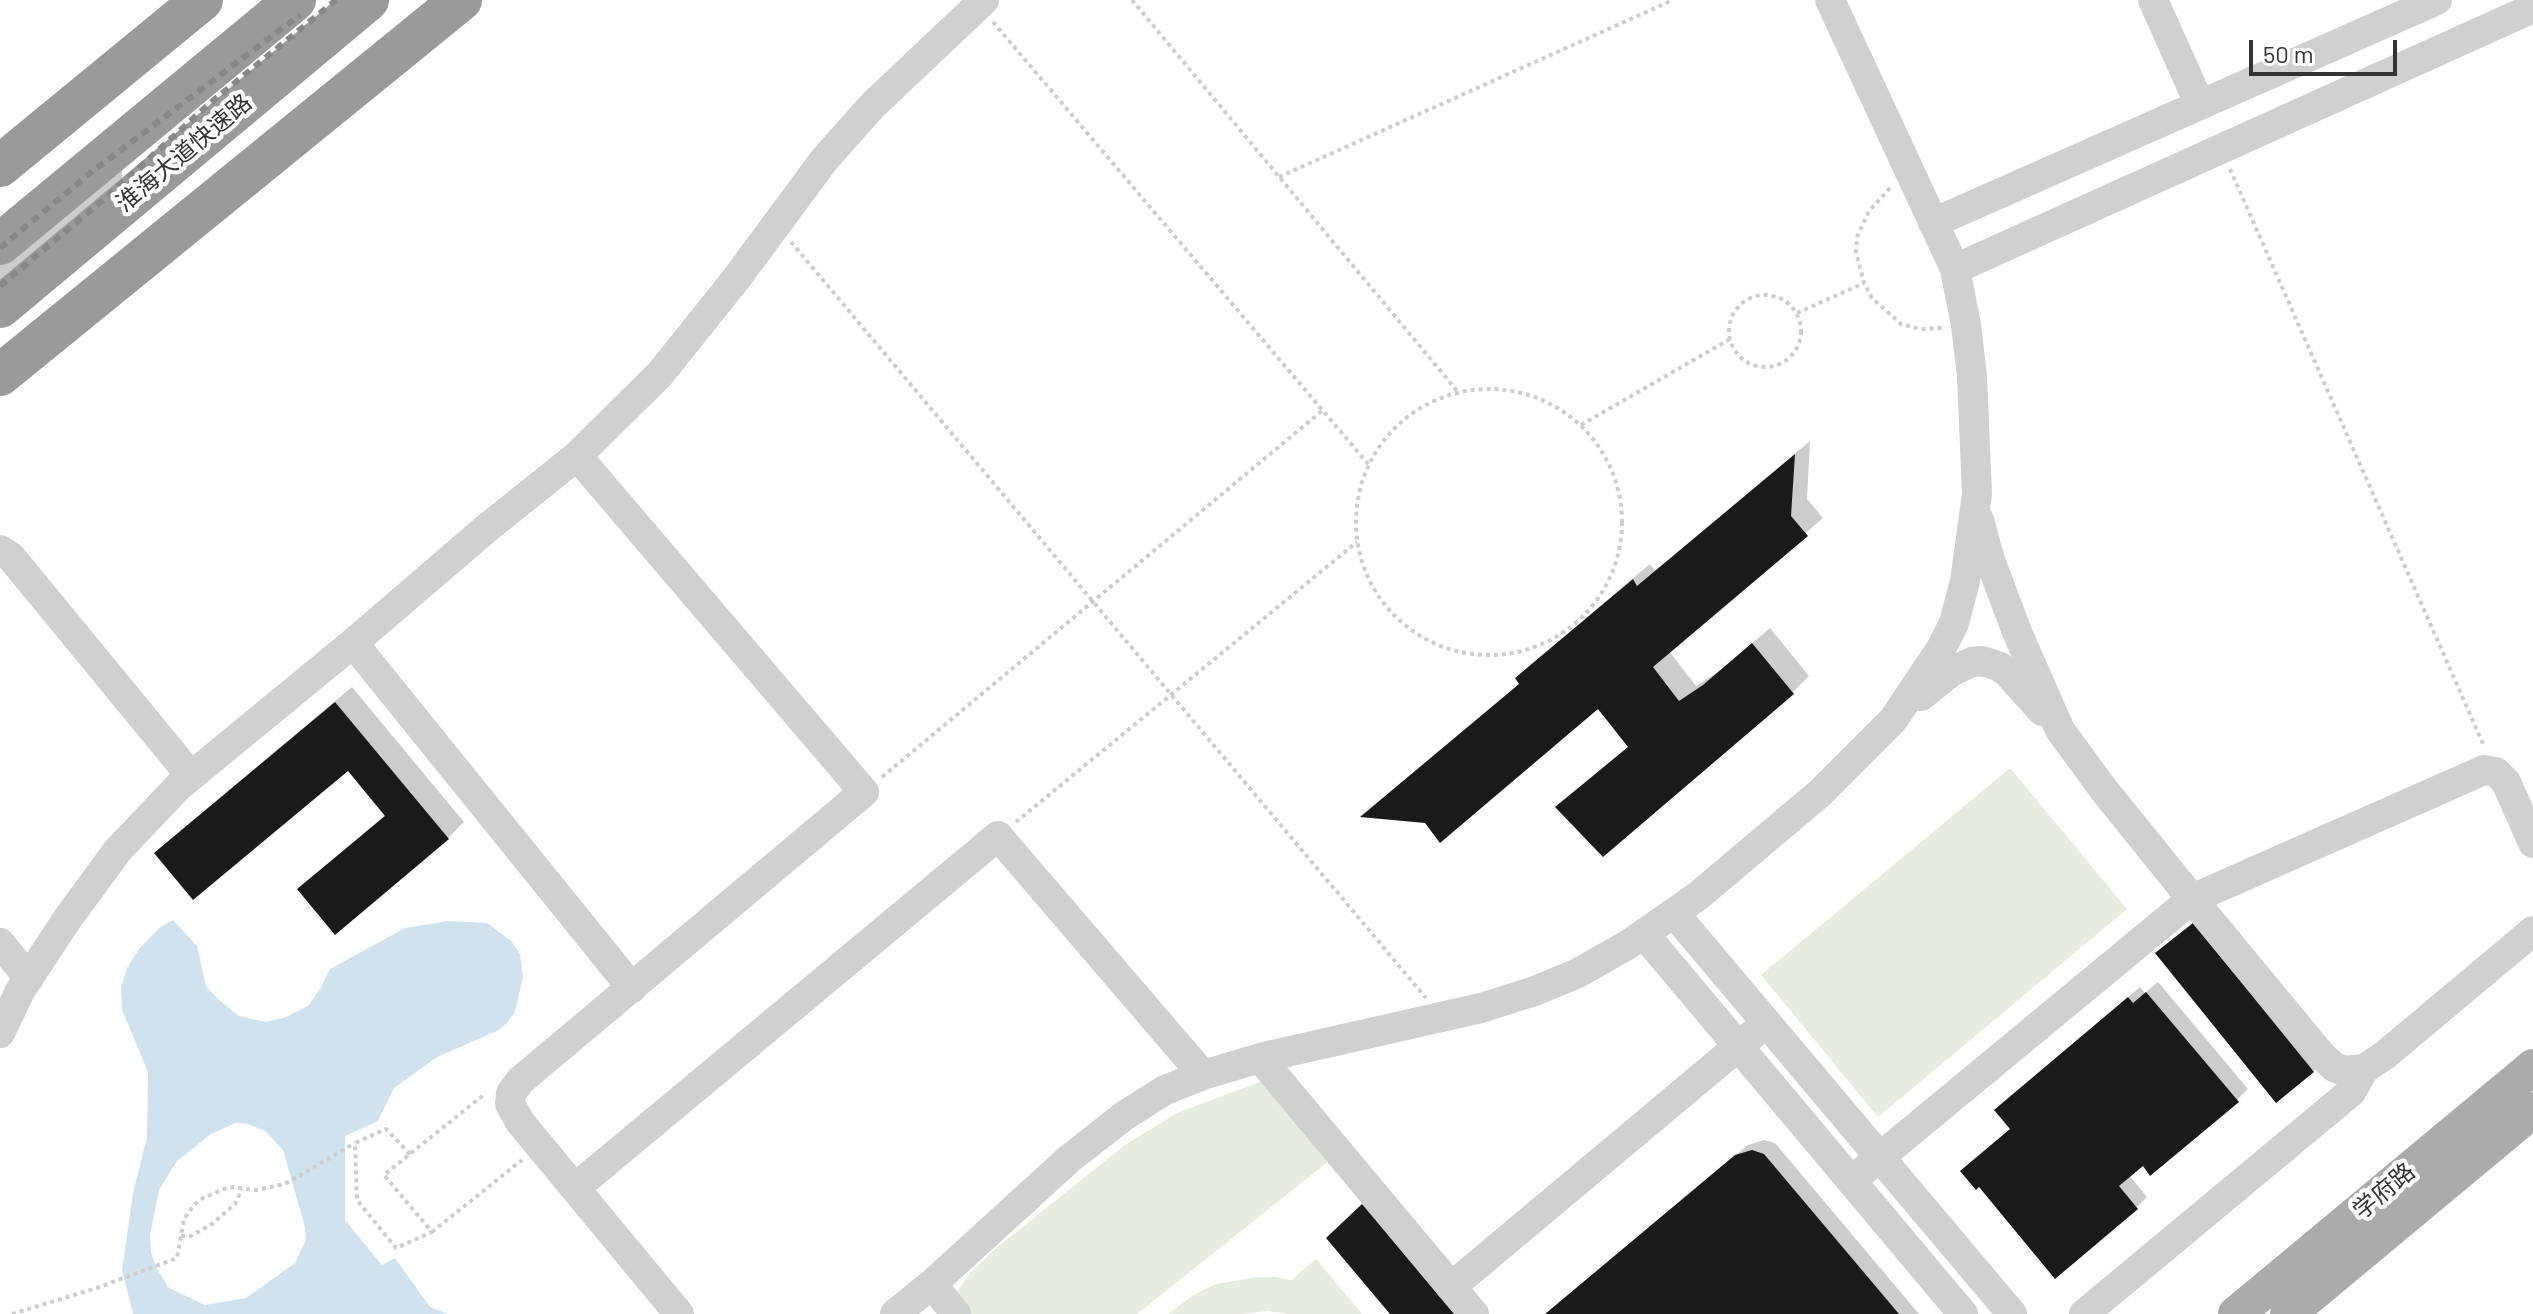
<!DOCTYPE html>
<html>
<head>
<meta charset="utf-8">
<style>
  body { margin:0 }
  #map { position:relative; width:2533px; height:1314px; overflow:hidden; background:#fff; font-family:Barlow,sans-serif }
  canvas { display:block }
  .scale { position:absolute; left:2249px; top:40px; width:148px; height:36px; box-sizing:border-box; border:4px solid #333; border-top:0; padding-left:10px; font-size:24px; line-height:28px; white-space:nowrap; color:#333; -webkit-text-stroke:6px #fff; paint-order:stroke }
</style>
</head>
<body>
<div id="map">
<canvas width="2533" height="1314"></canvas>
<div class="scale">50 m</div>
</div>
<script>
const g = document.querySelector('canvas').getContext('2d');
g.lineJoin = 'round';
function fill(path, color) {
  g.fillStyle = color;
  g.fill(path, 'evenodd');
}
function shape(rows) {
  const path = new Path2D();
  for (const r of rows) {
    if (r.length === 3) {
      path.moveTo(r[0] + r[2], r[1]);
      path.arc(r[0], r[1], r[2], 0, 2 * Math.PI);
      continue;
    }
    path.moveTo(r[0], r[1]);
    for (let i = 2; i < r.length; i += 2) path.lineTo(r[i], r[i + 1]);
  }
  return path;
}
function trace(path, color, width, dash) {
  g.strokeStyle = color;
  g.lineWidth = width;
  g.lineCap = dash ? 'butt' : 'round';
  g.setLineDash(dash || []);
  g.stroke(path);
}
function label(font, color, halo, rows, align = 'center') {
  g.font = font + ' Barlow,"Noto Sans SC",sans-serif';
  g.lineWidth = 8;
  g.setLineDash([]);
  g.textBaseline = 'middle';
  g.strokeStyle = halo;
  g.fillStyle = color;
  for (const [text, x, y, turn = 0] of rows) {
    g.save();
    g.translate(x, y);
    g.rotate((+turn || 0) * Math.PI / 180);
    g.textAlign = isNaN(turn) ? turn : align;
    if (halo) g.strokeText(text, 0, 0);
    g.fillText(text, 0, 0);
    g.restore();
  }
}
const green = shape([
  [2010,768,2127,909,1878,1117,1761,975],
  [1262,1081,1329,1161,1137,1314,967,1314,953,1297,970,1273,995,1249,1125,1145,1177,1113],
  [1316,1259,1362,1314,1288,1314,1268,1311,1240,1314,1168,1314,1195,1294,1216,1284,1258,1277,1276,1277,1291,1280]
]);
const water = shape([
  [173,920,197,946,206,986,219,1000,239,1016,266,1022,286,1017,308,1006,320,989,330,969,405,928,447,921,487,923,511,941,520,954,523,977,515,1012,506,1024,497,1031,437,1057,394,1088,378,1121,345,1136,345,1220,382,1265,395,1258,430,1307,448,1314,133,1314,122,1270,133,1193,147,1137,148,1072,122,1010,121,987,127,968,139,949,159,928],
  [236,1123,248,1124,265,1131,283,1150,305,1227,306,1240,295,1263,246,1298,205,1305,169,1288,157,1269,151,1253,150,1235,159,1190,177,1161,211,1134]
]);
const shadow = shape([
  [118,167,122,172,123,200,0,306,0,230],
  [1810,441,1807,499,1823,518,1669,651,1696,686,1722,669,1770,628,1809,676,1792,693,1558,807,1630,746,1598,706,1426,821,1364,815,1521,683,1518,678,1534,662,1650,564,1655,571],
  [352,687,464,822,448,838,299,889,386,814,348,769,156,853,173,837],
  [2205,913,2324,1060,2313,1071,2168,943],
  [2158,982,2248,1089,2237,1100,2129,1175,2147,1197,2136,1208,1979,1185,2012,1128,2007,1099,2140,987,2145,993],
  [1764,1140,1775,1143,1919,1314,1549,1314,1748,1145],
  [1374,1194,1474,1314,1392,1314,1329,1238]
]);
const building = shape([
  [1795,454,1791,516,1808,536,1653,667,1679,701,1703,685,1752,643,1794,694,1603,857,1555,807,1628,747,1598,709,1440,843,1425,823,1360,817,1519,684,1515,678,1633,579,1637,586],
  [335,702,449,839,335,935,297,889,385,816,348,771,193,900,154,853],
  [2193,923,2314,1072,2276,1103,2155,953],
  [2146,992,2239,1102,2150,1176,2143,1166,2119,1186,2138,1209,2055,1279,1979,1187,1976,1190,1960,1171,2010,1129,1994,1110,2128,997,2133,1003],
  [1752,1150,1764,1154,1899,1314,1545,1314,1735,1155],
  [1362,1204,1454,1314,1390,1314,1326,1238]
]);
const path = shape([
  [1132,0,1458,392],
  [993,22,1369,465],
  [2230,169,2484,746],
  [1279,177,1673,0],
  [1890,188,1869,211,1857,237,1856,252,1864,283,1872,298,1901,324,1920,329,1944,328],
  [791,242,1426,998],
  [1765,331,36],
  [1797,313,1864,283],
  [1489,522,133],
  [1581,425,1730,339],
  [882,777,1323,410],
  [1016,822,1357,542],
  [410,1154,386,1129,355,1143,357,1200,396,1248,432,1232,384,1175,410,1154,486,1093],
  [432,1232,522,1160],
  [181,1236,191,1236,212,1224,235,1204,242,1189],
  [12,1314,97,1288,177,1258,184,1219,194,1205,203,1198,229,1187,256,1190,285,1184,355,1143]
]);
const minor = shape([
  [2153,0,2200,105],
  [1933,223,2437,0],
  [1955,269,2533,8],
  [577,456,864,792,521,1080,511,1093,510,1104,520,1122,679,1314],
  [1979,520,1990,560,2017,632,2060,730,2104,790,2192,899,2322,1056,2334,1067,2344,1071,2364,1069,2385,1055,2533,931],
  [0,550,11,557,191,776],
  [353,643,632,988],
  [1921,696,1951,672,1972,662,1982,661,1998,666,2007,672,2042,711],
  [1674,913,2012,1314],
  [1644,934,1963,1314],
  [0,943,29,978],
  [0,1033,20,991,68,918,118,850,179,786,353,643,487,528,577,456,660,374,736,279,824,160,872,106,984,0],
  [1260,1058,1474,1314],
  [1851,1181,2192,899,2484,770,2496,772,2506,782,2533,843],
  [575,1188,998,836,1203,1075],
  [932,1284,956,1314],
  [1451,1287,1753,1034],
  [895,1314,932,1284,1069,1159,1124,1116,1165,1090,1203,1075,1260,1058,1481,1008,1535,991,1578,973,1629,944,1698,896,1820,793,1893,720,1942,647,1954,623,1965,581,1977,494,1972,376,1966,325,1955,269,1830,0],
  [2084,1314,2351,1092,2364,1069]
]);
const major = shape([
  [2236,1314,2533,1067],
  [2288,1314,2533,1110]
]);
const highway = shape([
  [0,166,202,0],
  [0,244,295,0],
  [0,307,368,0],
  [0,375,461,0]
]);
const rail = shape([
  [0,248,89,174,300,15],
  [0,286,108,196,209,104,336,0]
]);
const streetNames = [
  ["淮海大道快速路",184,153,-40],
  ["学府路",2384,1191,-40]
];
fill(green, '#e6ecdf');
fill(water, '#cfe2ee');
fill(shadow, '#0003');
fill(building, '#1a1a1a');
trace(path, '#cdcdcd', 4, [4, 4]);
trace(minor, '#d0d0d0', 30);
trace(major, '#ababab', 36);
trace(highway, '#9a9a9a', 42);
trace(rail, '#888', 6, [8, 6]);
label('24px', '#333', '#fff', streetNames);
</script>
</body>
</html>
